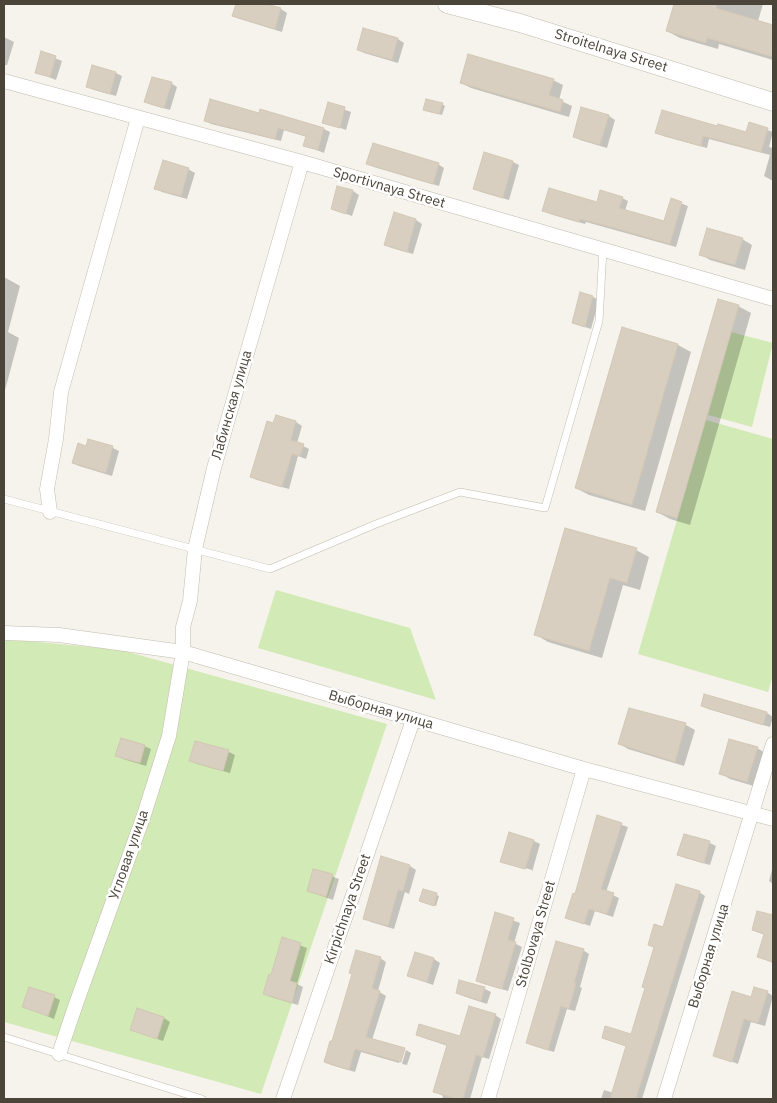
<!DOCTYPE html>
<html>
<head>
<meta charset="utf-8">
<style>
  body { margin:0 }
  #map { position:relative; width:777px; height:1103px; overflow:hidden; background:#f6f3ec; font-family:"IBM Plex Sans",sans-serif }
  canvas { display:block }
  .frame { position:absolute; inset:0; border:5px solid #4b4439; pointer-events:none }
</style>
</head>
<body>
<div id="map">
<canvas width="777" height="1103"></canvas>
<div class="frame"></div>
</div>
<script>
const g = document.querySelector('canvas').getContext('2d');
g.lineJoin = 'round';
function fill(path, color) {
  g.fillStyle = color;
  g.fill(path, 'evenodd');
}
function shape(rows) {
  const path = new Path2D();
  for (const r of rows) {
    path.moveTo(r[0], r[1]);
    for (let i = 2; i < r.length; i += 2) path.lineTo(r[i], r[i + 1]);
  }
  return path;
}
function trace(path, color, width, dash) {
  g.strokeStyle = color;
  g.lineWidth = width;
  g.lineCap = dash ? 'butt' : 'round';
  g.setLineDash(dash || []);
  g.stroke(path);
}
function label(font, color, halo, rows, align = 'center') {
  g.font = font + ' "IBM Plex Sans",sans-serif';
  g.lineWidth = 5;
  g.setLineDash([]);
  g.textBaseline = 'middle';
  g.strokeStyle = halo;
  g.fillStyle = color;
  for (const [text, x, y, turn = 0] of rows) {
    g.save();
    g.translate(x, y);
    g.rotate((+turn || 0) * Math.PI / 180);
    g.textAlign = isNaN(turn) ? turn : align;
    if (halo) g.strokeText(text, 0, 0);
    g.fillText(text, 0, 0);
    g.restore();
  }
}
const green = shape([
  [731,332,773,343,752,427,708,415],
  [706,420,773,439,773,675,768,692,638,654],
  [276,590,410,628,436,700,258,648],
  [7,639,121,650,387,724,261,1094,4,1022,4,644]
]);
const shadow = shape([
  [237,4,261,4,281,9,287,13,282,32,240,19,233,16],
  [675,4,763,4,758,21,773,26,773,60,719,44,718,49,680,38,667,31],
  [4,37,14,42,7,65,4,65],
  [398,39,404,43,398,63,364,53,358,49],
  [42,53,62,61,56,80,36,72],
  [93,66,116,73,122,76,116,96,94,90,87,86],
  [553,80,563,85,559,100,572,106,569,117,471,88,461,83],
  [171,83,177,87,170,110,152,105,146,102],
  [329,104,351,112,346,130,324,122],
  [442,104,445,106,442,115,427,111],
  [582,109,609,116,615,120,607,148,580,140,574,136],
  [261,111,324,129,330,132,324,153,304,145,307,137,284,130,281,141,211,124,206,121,260,114],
  [750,124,773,132,769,147,773,148,773,181,764,176,770,155,709,139,707,148,663,136,657,132,718,128,747,133],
  [513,162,519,165,509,200,481,192,474,188],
  [368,164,438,164,444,168,439,186,374,167],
  [188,169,195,173,187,199,162,192,156,188],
  [353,191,359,195,352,216,332,209],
  [622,198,628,201,625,211,665,223,672,200,688,206,676,247,586,222,585,224,550,214,544,210,598,204],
  [395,214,416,220,422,224,413,254,392,248,386,245],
  [742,239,752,245,745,270,710,260,700,254],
  [4,277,20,286,8,332,19,338,4,394],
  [593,297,599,300,591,329,573,323],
  [738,306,751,313,690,525,670,519,657,512],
  [622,329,678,345,691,352,645,511,589,495,576,488],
  [277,417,296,422,302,426,297,443,309,449,306,459,298,456,289,489,257,480,251,477],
  [89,441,113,448,119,451,112,476,79,466,73,463,87,447],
  [636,550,649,557,640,590,623,585,602,658,548,642,535,634],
  [705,695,767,713,773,717,770,727,708,709,702,706],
  [630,710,686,725,695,730,684,766,628,749,620,744],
  [196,742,229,752,235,755,230,773,197,764,191,761],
  [144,746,151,749,146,766,123,759,117,756],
  [757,748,767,754,757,787,730,779,720,773],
  [598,817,628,827,606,892,619,898,613,917,595,911,590,926,567,918,575,895],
  [685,835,710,843,716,846,710,865,685,858,679,854],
  [534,841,540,844,532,872,532,870,507,863,507,864,502,861],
  [382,857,410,866,416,870,409,894,405,892,394,929,371,922,365,918],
  [773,866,773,884,769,881],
  [314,870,339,879,333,900,308,891],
  [424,890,439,896,436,906,423,902],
  [699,892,705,896,642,1099,601,1099,604,1090,614,1093,628,1047,603,1038,632,1035,646,988,655,948,649,945],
  [758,913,773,917,773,963,759,957,765,935,753,930],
  [496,914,520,923,514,943,522,947,508,991,484,984,478,981],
  [283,939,307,948,297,984,303,987,298,1005,271,997,265,994,272,977],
  [583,950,589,954,580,987,582,988,575,1011,567,1009,554,1052,534,1046,527,1043],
  [380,958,386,962,378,991,386,996,372,1040,403,1049,399,1063,361,1052,355,1072,331,1065,325,1062,333,1043],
  [434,959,440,963,433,985,409,976],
  [460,981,485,989,491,992,487,1004,463,996,457,993],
  [767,992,773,996,765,1026,751,1022,738,1064,715,1055,752,998],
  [54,997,60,1000,54,1019,23,1006],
  [495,1015,501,1019,489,1059,482,1057,470,1099,442,1099,443,1096,435,1091,448,1046,424,1038,418,1035,461,1038],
  [164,1018,170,1022,163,1041,131,1030],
  [406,1050,411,1053,407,1065,402,1064]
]);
const building = shape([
  [236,4,266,4,281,8,275,29,232,16,236,4],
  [674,4,717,4,716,8,773,25,773,57,707,38,706,43,666,31,674,4],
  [363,28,398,38,392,60,357,50,363,28],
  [41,51,56,56,50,77,35,73,41,51],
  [468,54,554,79,549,95,563,100,560,112,460,83,468,54],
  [92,65,116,72,110,94,86,87,92,65],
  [152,77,172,82,164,108,144,102,152,77],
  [210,99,259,113,260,109,324,128,318,150,303,146,306,136,278,128,275,139,204,121,210,99],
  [426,99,443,103,439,114,423,110,426,99],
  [328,102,345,107,340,128,322,123,328,102],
  [581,107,609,115,600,145,573,137,581,107],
  [662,110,717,126,718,124,746,132,749,122,768,128,761,152,703,136,701,146,655,133,662,110],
  [373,143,439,163,433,184,366,164,373,143],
  [484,152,513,161,503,198,473,189,484,152],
  [163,160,189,168,181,196,154,189,163,160],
  [337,186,353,190,346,214,331,209,337,186],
  [549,188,597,202,600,190,623,197,619,208,664,221,671,198,682,202,670,244,614,228,580,219,579,222,542,211,549,188],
  [394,212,416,219,407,252,384,245,394,212],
  [707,228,743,238,735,265,699,255,707,228],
  [580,292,593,296,585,327,572,323,580,292],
  [718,299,739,305,677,518,656,512,718,299],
  [622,327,678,344,632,505,575,488,622,327],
  [276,415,296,421,291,440,304,444,300,456,292,454,282,487,250,477,267,421,273,423,276,415],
  [88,439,113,446,106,473,72,463,78,443,86,446,88,439],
  [565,528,637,548,627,583,610,578,589,651,534,635,565,528],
  [704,694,767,712,763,725,701,706,704,694],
  [629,708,686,723,675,762,618,744,629,708],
  [121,738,145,745,140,763,115,756,121,738],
  [729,739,758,747,747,782,719,774,729,739],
  [195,741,229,750,223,771,189,761,195,741],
  [597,815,622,823,601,889,614,893,607,914,589,909,584,924,565,918,573,893,575,894,597,815],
  [509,832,534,840,525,869,500,862,509,832],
  [684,834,710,841,704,863,677,855,684,834],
  [381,856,410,865,403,891,398,890,388,926,363,919,381,856],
  [313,869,333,874,326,897,307,891,313,869],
  [676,884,700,891,636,1099,610,1099,626,1046,602,1038,605,1026,631,1034,645,988,642,987,654,947,648,945,654,924,663,927,676,884],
  [423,889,437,893,434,906,419,901,423,889],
  [757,911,773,915,773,962,757,957,764,934,752,930,757,911],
  [495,912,514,918,508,940,516,942,502,989,476,981,495,912],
  [282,937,301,943,290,981,297,983,292,1003,263,994,269,974,271,975,282,937],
  [556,941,584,949,574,983,576,983,569,1009,561,1006,548,1050,526,1043,556,941],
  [356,950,381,957,372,988,380,991,366,1037,405,1048,401,1062,355,1049,349,1070,324,1062,330,1041,332,1041,352,974,349,973,356,950],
  [415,952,434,958,427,982,407,976,415,952],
  [459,980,485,987,481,1001,456,993,459,980],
  [29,987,55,995,48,1016,22,1007,29,987],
  [754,987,768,991,758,1023,744,1019,732,1062,713,1056,732,991,751,997,754,987],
  [469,1006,496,1014,483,1057,476,1055,463,1099,457,1099,433,1092,447,1045,416,1035,419,1024,460,1036,469,1006],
  [137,1008,164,1017,157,1039,130,1030,137,1008]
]);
const service = shape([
  [4,499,270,569,376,524,460,492,545,508,599,321,603,249],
  [4,1037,202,1099]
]);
const minor = shape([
  [4,81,302,162,773,299],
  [50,512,47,489,56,439,61,392,138,118],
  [4,633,59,635,183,652,584,769,773,819],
  [59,1054,76,1004,144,815,169,736,183,652,183,627,190,601,195,549,214,468,302,162],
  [283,1099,413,720],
  [488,1099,584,769],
  [664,1099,773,744]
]);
const tertiary = shape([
  [447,4,520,23,773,102]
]);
const streetNames = [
  ["Stroitelnaya Street",611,51,17],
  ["Sportivnaya Street",389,188,16],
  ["Лабинская улица",232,405,-74],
  ["Выборная улица",381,710,16],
  ["Угловая улица",129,855,-71],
  ["Kirpichnaya Street",348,909,-71],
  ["Stolbovaya Street",536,934,-74],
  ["Выборная улица",709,956,-73]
];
fill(green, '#d2eab5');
fill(shadow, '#0003');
fill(building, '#d8cfc1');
trace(building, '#d3c7b4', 1);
trace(service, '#c2bbae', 8);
trace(minor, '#c2bbae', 15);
trace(tertiary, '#c2bbae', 19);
trace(service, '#fff', 7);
trace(minor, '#fff', 14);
trace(tertiary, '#fff', 18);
label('14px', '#4b4439', '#fff', streetNames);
</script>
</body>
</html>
